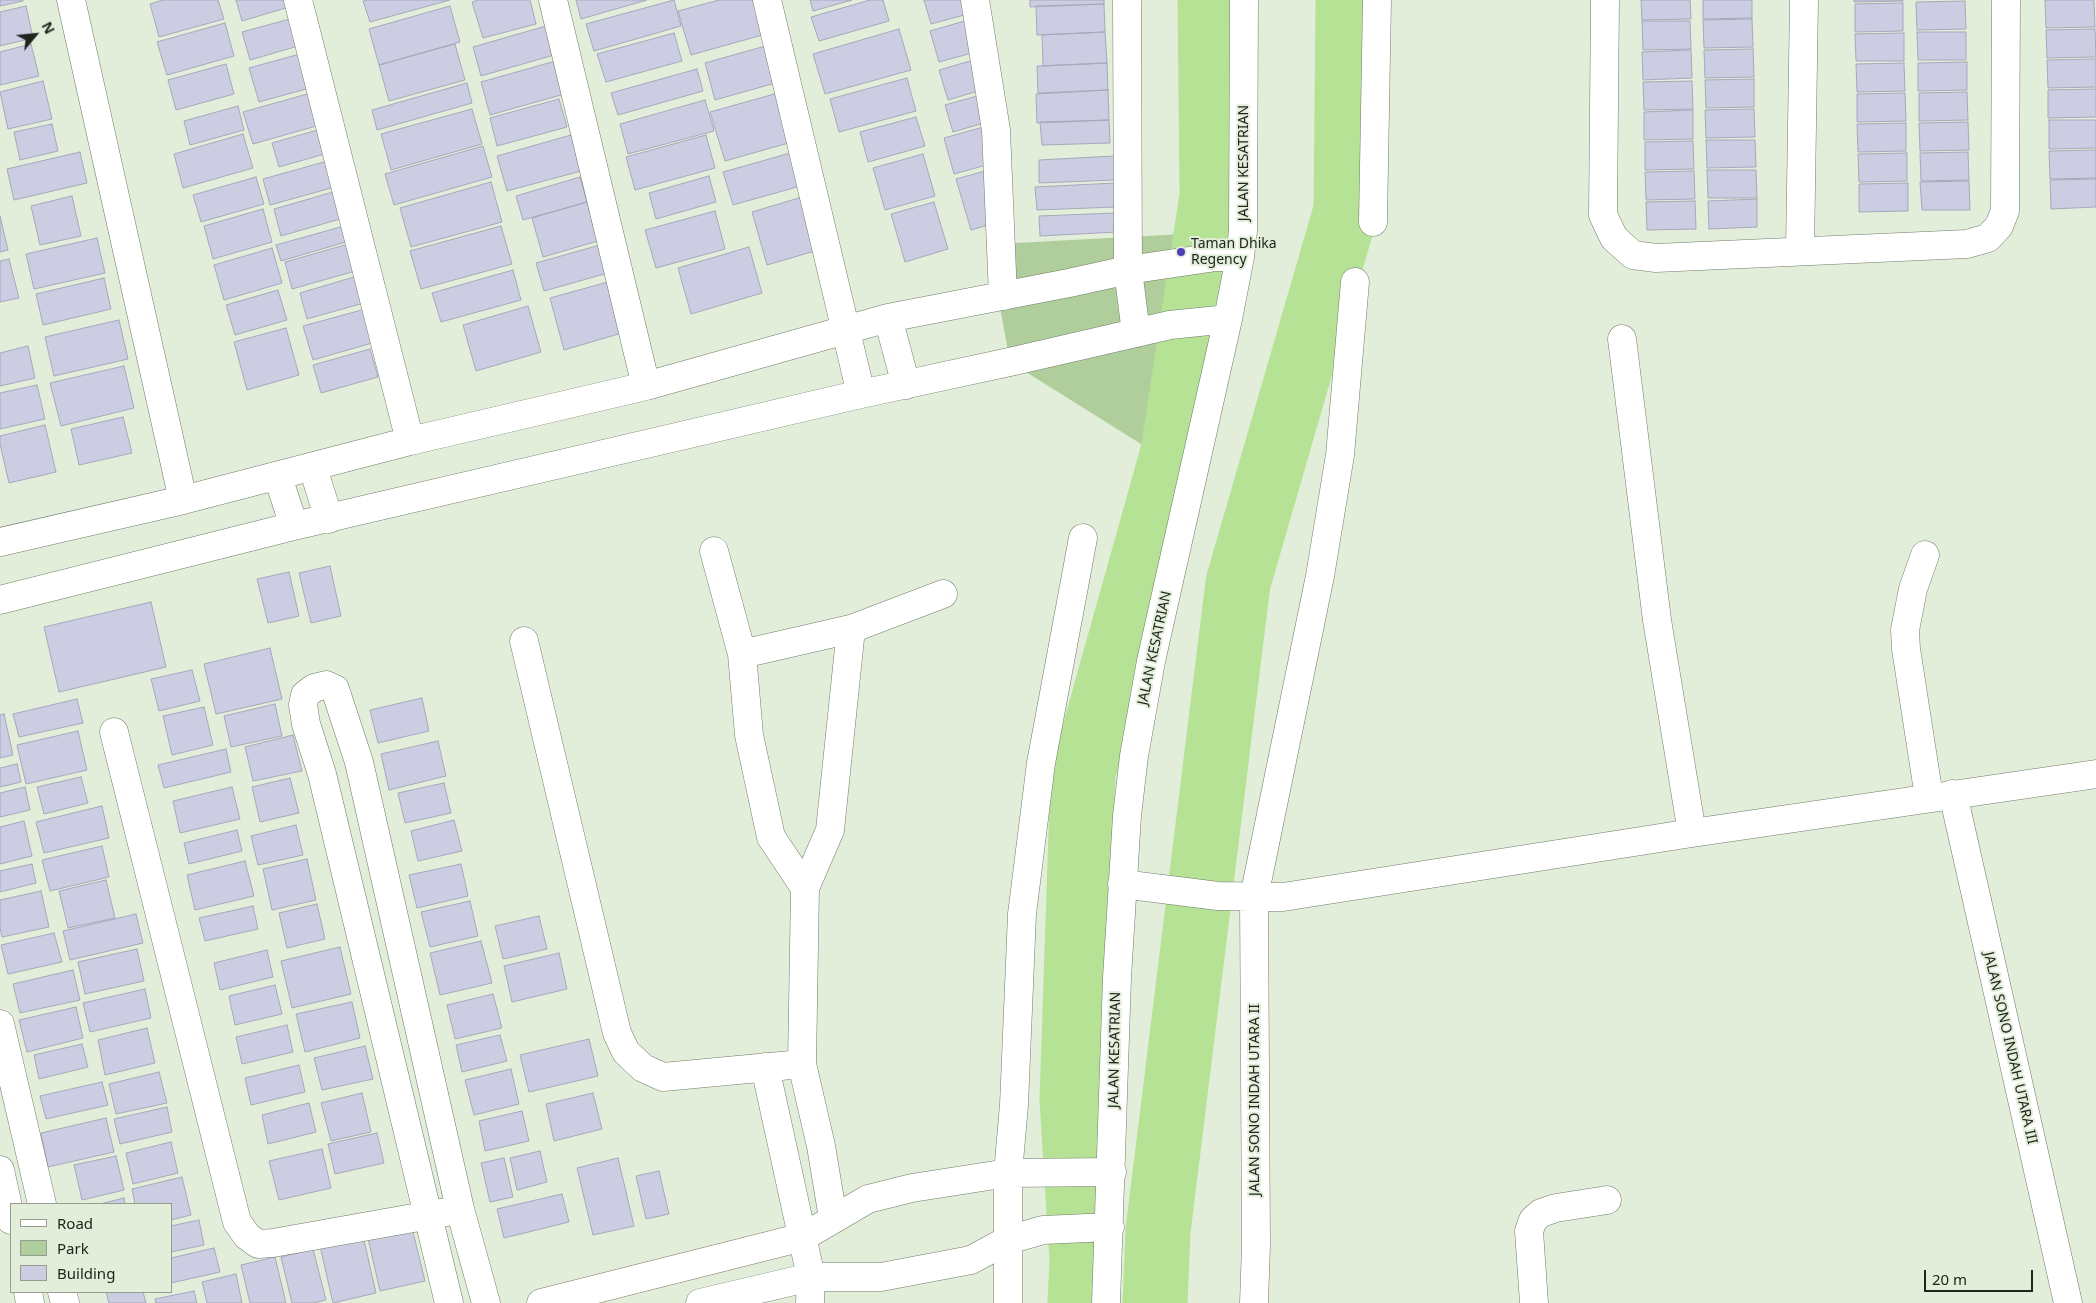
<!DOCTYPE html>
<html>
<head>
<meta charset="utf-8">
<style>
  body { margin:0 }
  #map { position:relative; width:2096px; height:1303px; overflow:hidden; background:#e2eeda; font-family:"Noto Sans",sans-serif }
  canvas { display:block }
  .legend { position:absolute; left:10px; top:1203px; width:162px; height:90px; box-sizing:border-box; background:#e2eeda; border:1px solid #959e8f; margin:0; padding:6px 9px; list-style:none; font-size:15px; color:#21251e }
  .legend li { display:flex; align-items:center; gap:10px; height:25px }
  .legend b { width:25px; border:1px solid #959e8f }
  .north { position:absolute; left:10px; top:10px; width:50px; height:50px; -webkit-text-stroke:4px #e2eeda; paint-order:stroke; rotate:62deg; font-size:14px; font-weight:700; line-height:20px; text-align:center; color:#21251e }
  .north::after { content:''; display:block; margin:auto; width:18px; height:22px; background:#21251e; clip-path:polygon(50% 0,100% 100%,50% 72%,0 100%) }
  .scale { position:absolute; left:1924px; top:1270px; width:109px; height:22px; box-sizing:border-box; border:2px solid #21251e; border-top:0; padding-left:6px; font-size:15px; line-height:18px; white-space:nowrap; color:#21251e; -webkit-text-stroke:4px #e2eeda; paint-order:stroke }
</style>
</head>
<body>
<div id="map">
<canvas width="2096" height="1303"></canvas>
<ul class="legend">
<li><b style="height:6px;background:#fff"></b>Road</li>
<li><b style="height:14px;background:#b0ce9b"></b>Park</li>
<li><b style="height:14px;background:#cccde2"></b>Building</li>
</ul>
<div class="north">N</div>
<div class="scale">20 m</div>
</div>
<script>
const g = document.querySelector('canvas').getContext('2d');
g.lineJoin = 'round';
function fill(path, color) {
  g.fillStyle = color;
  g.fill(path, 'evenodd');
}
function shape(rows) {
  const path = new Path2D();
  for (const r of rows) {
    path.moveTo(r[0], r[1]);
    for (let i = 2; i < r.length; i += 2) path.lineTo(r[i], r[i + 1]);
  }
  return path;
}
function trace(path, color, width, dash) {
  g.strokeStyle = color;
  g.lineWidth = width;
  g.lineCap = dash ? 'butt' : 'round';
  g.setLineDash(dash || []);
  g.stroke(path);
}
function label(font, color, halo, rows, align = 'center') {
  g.font = font + ' "Noto Sans",sans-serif';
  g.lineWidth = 4;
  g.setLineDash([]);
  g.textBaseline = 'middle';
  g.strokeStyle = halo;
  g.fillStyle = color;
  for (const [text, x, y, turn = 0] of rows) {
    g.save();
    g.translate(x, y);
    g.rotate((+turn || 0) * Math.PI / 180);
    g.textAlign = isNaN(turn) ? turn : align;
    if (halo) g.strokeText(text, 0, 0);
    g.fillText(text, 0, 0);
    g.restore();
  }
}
const green = shape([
  [1239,231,1189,474,1010,362,998,296,997,244]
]);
const river = shape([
  [1080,1303,1082,1260,1072,1100,1083,773,1173,452,1212,196,1210,0],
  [1155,1303,1158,1231,1238,583,1346,210,1348,0]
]);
const building = shape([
  [0,0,23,0,23,1,0,6,0,0],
  [163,0,218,0,224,19,159,37,150,4,163,0],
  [236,0,287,0,289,7,242,21,236,0],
  [367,0,450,0,370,22,363,1,367,0],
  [478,0,530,0,536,24,483,38,472,2,478,0],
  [576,0,647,0,581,19,576,0],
  [674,0,681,26,594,51,586,24,674,0],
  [719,0,764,0,773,32,691,55,678,11,719,0],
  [810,0,852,0,813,11,810,0],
  [870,0,883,0,889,21,819,41,811,17,870,0],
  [924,0,968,0,972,13,931,24,924,0],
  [1030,0,1104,0,1104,4,1030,7,1030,0],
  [1641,0,1690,0,1691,19,1642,20,1641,0],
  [1703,0,1752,0,1752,18,1703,19,1703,0],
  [1854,0,1903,0,1903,1,1854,2,1854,0],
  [2045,0,2094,0,2095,27,2046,28,2045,0],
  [1965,1,1966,29,1917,30,1916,2,1965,1],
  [1903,3,1903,31,1855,32,1855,4,1903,3],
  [1104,4,1105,32,1037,35,1036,6,1104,4],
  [26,6,33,38,0,46,0,12,26,6],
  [450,6,460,42,379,65,369,29,450,6],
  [297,17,305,44,250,60,242,32,297,17],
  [1752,19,1753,47,1704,48,1703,20,1752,19],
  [968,20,976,52,939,62,930,31,968,20],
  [1642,21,1690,21,1691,49,1643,50,1642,21],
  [225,23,234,56,167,75,157,42,225,23],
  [553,24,561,53,481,76,473,47,553,24],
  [899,29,911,70,825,94,813,54,899,29],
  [2095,29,2096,57,2047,58,2046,30,2095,29],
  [1105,32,1107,63,1043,66,1042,35,1105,32],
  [1917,32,1966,32,1966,60,1918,60,1917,32],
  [674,33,682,61,606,82,597,54,674,33],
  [1904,33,1904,61,1856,61,1855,34,1904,33],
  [31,44,39,76,0,85,0,52,31,44],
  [455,44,465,80,389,101,379,65,455,44],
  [769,45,779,82,715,100,705,63,769,45],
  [1753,49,1754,77,1705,78,1704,50,1753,49],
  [1691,50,1692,78,1643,80,1642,52,1691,50],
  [307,52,317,86,259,102,249,68,307,52],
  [977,59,985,89,948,100,939,70,977,59],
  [2096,59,2096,87,2048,88,2047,60,2096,59],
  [559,60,568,93,490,115,481,82,559,60],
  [1967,62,1967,90,1918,91,1918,63,1967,62],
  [1107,63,1108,90,1038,93,1037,66,1107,63],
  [1904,63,1905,91,1857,92,1856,64,1904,63],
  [226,64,234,94,176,110,168,80,226,64],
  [697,69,703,91,618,115,611,93,697,69],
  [907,78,916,111,839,132,830,99,907,78],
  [1754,79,1754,107,1706,108,1705,80,1754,79],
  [43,81,52,119,8,129,0,92,43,81],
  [1692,81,1693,109,1644,110,1643,82,1692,81],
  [467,83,472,103,377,130,372,110,467,83],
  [2096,89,2096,117,2048,118,2048,90,2096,89],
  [1108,90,1109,120,1037,123,1036,94,1108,90],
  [318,91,327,123,253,144,243,112,318,91],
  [785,91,799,140,725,161,710,112,785,91],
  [1967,92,1968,120,1919,121,1919,93,1967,92],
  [1905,93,1906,121,1857,122,1857,94,1905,93],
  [984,94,991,121,953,132,945,105,984,94],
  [559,99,567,127,497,146,490,118,559,99],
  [705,100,714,131,628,154,620,124,705,100],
  [238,106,244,130,190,145,184,121,238,106],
  [472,109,482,144,391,170,381,134,472,109],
  [1754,109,1755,137,1706,138,1705,110,1754,109],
  [1693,110,1693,139,1644,140,1644,112,1693,110],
  [916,117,925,146,868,162,860,132,916,117],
  [1109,120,1110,143,1042,145,1040,122,1109,120],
  [2049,120,2096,120,2096,148,2049,149,2049,120],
  [1968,122,1969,150,1920,151,1919,123,1968,122],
  [1906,123,1906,151,1858,152,1857,124,1906,123],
  [52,124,58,151,20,160,14,132,52,124],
  [987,126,997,162,954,174,944,138,987,126],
  [321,129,328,153,279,167,272,143,321,129],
  [243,134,253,168,183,188,174,154,243,134],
  [571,135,581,171,507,191,497,156,571,135],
  [706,135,715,168,635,190,626,157,706,135],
  [1706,140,1755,140,1756,167,1707,168,1706,140],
  [1693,141,1694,169,1645,170,1645,142,1693,141],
  [483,146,492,177,394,205,385,174,483,146],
  [2096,150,2096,178,2050,179,2049,151,2096,150],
  [80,152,87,183,14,200,7,169,80,152],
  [794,152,804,185,733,205,723,172,794,152],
  [1968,152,1969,180,1921,181,1920,153,1968,152],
  [1907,153,1907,181,1859,182,1858,154,1907,153],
  [923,154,935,196,885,210,873,168,923,154],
  [1114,156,1115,180,1039,183,1039,160,1114,156],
  [335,159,342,185,270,205,263,179,335,159],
  [1707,170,1756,170,1757,198,1708,198,1707,170],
  [985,171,999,222,971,230,956,179,985,171],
  [1694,171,1695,199,1646,200,1645,172,1694,171],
  [709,176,716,202,656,219,649,193,709,176],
  [256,177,264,204,201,222,193,195,256,177],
  [580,177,587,202,523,220,516,196,580,177],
  [2096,179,2096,207,2051,209,2050,180,2096,179],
  [1969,181,1970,210,1922,210,1920,182,1969,181],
  [491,182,502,222,411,247,400,208,491,182],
  [1116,183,1116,207,1037,210,1035,187,1116,183],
  [1908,183,1908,211,1859,212,1859,184,1908,183],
  [340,190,347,217,281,236,274,209,340,190],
  [72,196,81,236,40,245,31,206,72,196],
  [802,197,818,250,767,265,752,212,802,197],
  [1757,199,1757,227,1709,229,1708,201,1757,199],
  [1695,201,1696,229,1647,230,1646,202,1695,201],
  [587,202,598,241,543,257,532,218,587,202],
  [934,202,948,249,905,262,891,214,934,202],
  [263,209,272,242,213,259,204,226,263,209],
  [715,211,725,249,656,268,645,230,715,211],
  [1116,213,1117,232,1040,236,1039,216,1116,213],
  [0,216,8,250,0,252,0,216],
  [351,224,356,239,281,261,276,245,351,224],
  [501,226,512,264,421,289,410,251,501,226],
  [97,238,105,273,34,289,26,254,97,238],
  [352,243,359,270,292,289,285,262,352,243],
  [600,245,608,273,544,291,536,263,600,245],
  [749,247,762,293,691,314,678,268,749,247],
  [272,248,282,283,224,300,214,265,272,248],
  [9,259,19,298,0,302,0,261,9,259],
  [513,270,521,300,441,322,432,293,513,270],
  [364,274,371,301,307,319,300,293,364,274],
  [104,278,111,309,43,325,36,294,104,278],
  [608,282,622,333,564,350,550,298,608,282],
  [278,290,287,320,235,335,226,305,278,290],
  [528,306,541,352,476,371,463,325,528,306],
  [369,308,379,341,313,360,303,326,369,308],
  [119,320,128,359,54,376,45,337,119,320],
  [286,328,299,375,247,390,234,342,286,328],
  [28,346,35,378,0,386,0,353,28,346],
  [370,349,378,377,321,393,313,365,370,349],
  [124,366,134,408,61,426,50,383,124,366],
  [37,385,45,419,0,429,0,393,37,385],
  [123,417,132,453,79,465,71,429,123,417],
  [45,425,56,472,9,483,0,444,0,436,45,425],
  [330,566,341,616,311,623,299,573,330,566],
  [289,572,299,616,268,623,257,579,289,572],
  [151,602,166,667,59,692,44,627,151,602],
  [270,648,282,699,216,714,204,664,270,648],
  [192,670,200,701,159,711,151,679,192,670],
  [422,698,429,731,378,743,370,710,422,698],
  [77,699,83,723,19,737,13,714,77,699],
  [275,704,282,736,231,747,224,716,275,704],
  [204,707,213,745,172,755,163,716,204,707],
  [4,714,13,755,0,758,0,715,4,714],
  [78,731,87,770,26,784,17,745,78,731],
  [293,735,302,771,253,781,245,747,293,735],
  [438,741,446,776,389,790,381,754,438,741],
  [226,749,231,772,164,788,158,765,226,749],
  [17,764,21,782,0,787,0,768,17,764],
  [81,777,88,803,44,814,37,787,81,777],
  [290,778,299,813,260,822,252,787,290,778],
  [444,783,451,813,405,823,398,793,444,783],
  [25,787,30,810,0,817,0,793,25,787],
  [232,787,240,819,180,833,173,801,232,787],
  [102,806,109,838,44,853,36,822,102,806],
  [454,820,462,851,418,861,411,831,454,820],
  [24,821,32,856,0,864,0,827,24,821],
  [296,825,303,855,258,865,251,836,296,825],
  [237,830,242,851,189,864,184,843,237,830],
  [102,846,109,877,50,891,42,860,102,846],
  [307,859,316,900,272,910,263,869,307,859],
  [245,861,254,896,195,910,187,875,245,861],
  [32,864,36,883,0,892,0,871,32,864],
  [461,864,468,896,417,908,409,875,461,864],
  [106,880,115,918,68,928,59,891,106,880],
  [41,891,49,927,2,937,0,928,0,900,41,891],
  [470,901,478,936,430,947,421,912,470,901],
  [317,904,325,939,287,948,279,913,317,904],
  [253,906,258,929,205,941,199,918,253,906],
  [136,914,143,943,70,960,63,931,136,914],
  [539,916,547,949,503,959,495,926,539,916],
  [54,933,62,962,8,974,1,945,54,933],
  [481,941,492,983,440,995,430,953,481,941],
  [340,947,351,994,292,1008,281,961,340,947],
  [137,949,144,981,85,994,78,962,137,949],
  [267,950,273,977,220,990,214,963,267,950],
  [559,953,567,989,512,1002,504,966,559,953],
  [73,970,80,1000,20,1013,13,984,73,970],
  [275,985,282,1014,235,1025,229,996,275,985],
  [145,989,151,1018,90,1032,83,1003,145,989],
  [493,994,502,1028,455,1039,447,1005,493,994],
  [352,1002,360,1038,305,1052,296,1014,352,1002],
  [76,1007,83,1038,27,1052,19,1020,76,1007],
  [287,1025,293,1052,242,1064,236,1037,287,1025],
  [147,1028,155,1063,105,1075,98,1040,147,1028],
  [500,1035,507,1061,462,1072,456,1045,500,1035],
  [589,1039,598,1076,529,1092,520,1055,589,1039],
  [82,1044,88,1067,39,1079,34,1055,82,1044],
  [365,1046,373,1079,322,1090,314,1058,365,1046],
  [299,1065,305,1092,251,1105,245,1078,299,1065],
  [511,1069,519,1104,474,1115,465,1080,511,1069],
  [159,1072,167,1103,116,1114,109,1084,159,1072],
  [102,1082,108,1105,46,1119,40,1096,102,1082],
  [362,1093,371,1132,331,1141,321,1103,362,1093],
  [593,1093,602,1129,554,1141,546,1104,593,1093],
  [309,1103,316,1132,268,1144,262,1115,309,1103],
  [167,1107,172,1132,120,1144,114,1119,167,1107],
  [522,1111,529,1141,485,1151,479,1121,522,1111],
  [106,1118,114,1152,48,1167,41,1133,106,1118],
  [377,1133,384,1163,335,1174,328,1144,377,1133],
  [171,1142,178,1173,133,1184,126,1153,171,1142],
  [322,1149,331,1188,279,1200,269,1161,322,1149],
  [540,1151,547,1182,517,1190,510,1158,540,1151],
  [116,1156,124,1190,82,1200,74,1165,116,1156],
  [504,1158,513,1197,490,1202,481,1163,504,1158],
  [618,1158,634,1226,593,1235,577,1168,618,1158],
  [659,1171,669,1214,646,1219,636,1176,659,1171],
  [182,1177,191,1215,171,1220,171,1204,135,1204,132,1189,182,1177],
  [562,1194,569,1222,504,1238,497,1209,562,1194],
  [124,1198,125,1204,100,1204,124,1198],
  [199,1220,204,1245,171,1252,171,1226,199,1220],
  [411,1224,425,1281,380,1291,367,1234,411,1224],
  [363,1236,376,1293,333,1303,320,1246,363,1236],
  [214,1248,220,1272,171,1283,171,1258,214,1248],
  [313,1249,326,1300,313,1303,292,1303,281,1257,313,1249],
  [275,1257,286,1303,250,1303,241,1265,275,1257],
  [236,1274,242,1303,207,1303,202,1282,236,1274],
  [194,1291,197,1303,156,1303,155,1299,194,1291],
  [106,1292,143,1292,146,1303,109,1303,106,1292]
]);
const minor = shape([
  [71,0,183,500],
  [298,0,410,441],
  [553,0,646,386],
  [767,0,861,394],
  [975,0,996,130,1003,296],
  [1127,0,1128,270,1136,333],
  [1605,0,1603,215,1614,238,1633,255,1656,258,1967,244,1988,238,1999,226,2005,211,2006,0],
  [1373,222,1377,0],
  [1800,250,1804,0],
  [888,318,906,385],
  [1622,339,1657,620,1692,833],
  [313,468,329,519],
  [278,477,294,526],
  [0,542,183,500,410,441,646,386,888,318,1069,283,1128,270,1216,257,1240,257],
  [714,551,742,654,749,735,771,837,805,888],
  [1925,555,1913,589,1905,630,1906,649,1929,797],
  [0,600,294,526,861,394,1014,361,1170,325,1228,319],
  [524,641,617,1033,626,1052,643,1068,663,1077,802,1064],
  [742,654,851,629,943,594],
  [114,732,237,1222,247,1236,258,1244,273,1243,447,1212],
  [1953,794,2068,1303],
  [1122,884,1218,896,1283,897,1692,833,2096,774],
  [0,1024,42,1204],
  [765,1067,811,1277,810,1303],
  [0,1170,11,1220],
  [833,1218,821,1146,802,1064,805,888,830,830,851,629],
  [28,1292,30,1303],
  [62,1292,65,1303],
  [449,1303,322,774,306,724,303,705,305,695,314,688,326,685,335,689,359,762,460,1209,486,1303],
  [541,1303,803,1237,868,1199,912,1188,1008,1173,1112,1172],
  [700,1303,811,1277,881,1277,971,1260,1008,1240,1043,1230,1110,1227],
  [1008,1303,1008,1173,1014,1105,1022,914,1041,763,1083,538],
  [1106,1303,1117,978,1127,816,1134,756,1151,661,1228,319,1240,257,1243,231,1244,0],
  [1254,1303,1256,1245,1254,897,1320,576,1340,455,1355,282],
  [1534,1303,1529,1231,1533,1220,1541,1213,1556,1208,1607,1200]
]);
const markers = [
  [1181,252,5,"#513fb6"]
];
const streetNames = [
  ["JALAN KESATRIAN",1244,163,-90],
  ["JALAN KESATRIAN",1155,648,-78],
  ["JALAN SONO INDAH UTARA III",2010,1048,77],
  ["JALAN KESATRIAN",1115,1050,-89],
  ["JALAN SONO INDAH UTARA II",1255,1100,-90]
];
const poiNames = [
  ["Taman Dhika",1191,244],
  ["Regency",1191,260]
];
fill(green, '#b0ce9b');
trace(river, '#b6e295', 65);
fill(building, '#cccde2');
trace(building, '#a6a7bb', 1);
trace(minor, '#707b69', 29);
trace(minor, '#fff', 28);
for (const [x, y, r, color] of markers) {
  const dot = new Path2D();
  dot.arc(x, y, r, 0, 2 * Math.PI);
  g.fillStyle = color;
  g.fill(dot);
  trace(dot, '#e2eeda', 2);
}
label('14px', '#21251e', '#e2eeda', streetNames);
label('14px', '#21251e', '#e2eeda', poiNames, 'left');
</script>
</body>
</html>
